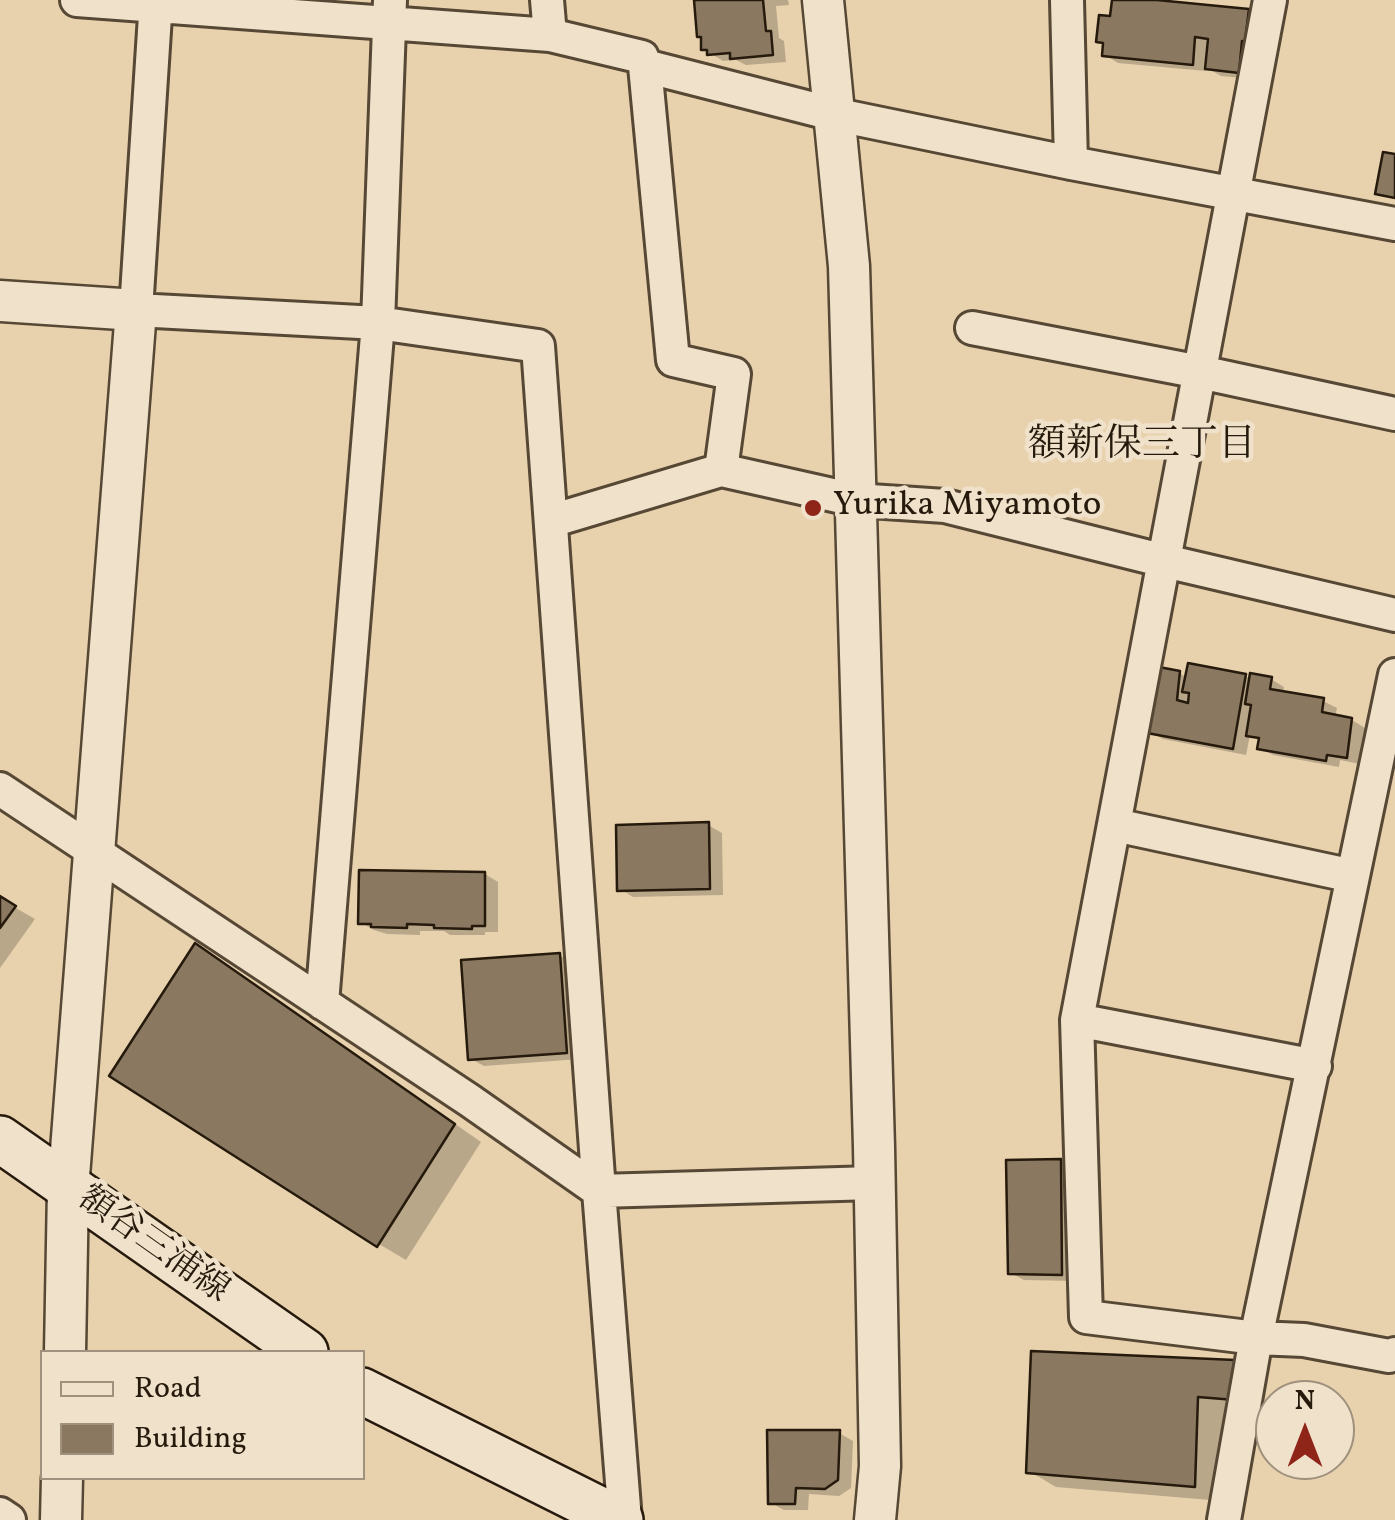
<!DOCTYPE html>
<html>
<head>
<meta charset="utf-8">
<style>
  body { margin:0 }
  #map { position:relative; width:1395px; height:1520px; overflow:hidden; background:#e8d1ad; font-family:Vollkorn,serif }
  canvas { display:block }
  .legend { position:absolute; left:40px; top:1350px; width:325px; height:130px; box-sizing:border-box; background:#f0e1ca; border:2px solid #9f917e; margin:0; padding:12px 18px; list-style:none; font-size:30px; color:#251a0c }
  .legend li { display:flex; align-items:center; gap:20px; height:50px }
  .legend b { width:50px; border:2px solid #9f917e }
  .north { position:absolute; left:1255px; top:1380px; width:100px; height:100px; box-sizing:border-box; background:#f0e1ca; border:2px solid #9f917e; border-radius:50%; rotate:0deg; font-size:28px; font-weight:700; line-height:40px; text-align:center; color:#251a0c }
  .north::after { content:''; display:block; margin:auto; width:35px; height:45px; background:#8f2418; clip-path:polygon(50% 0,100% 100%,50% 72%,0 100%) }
</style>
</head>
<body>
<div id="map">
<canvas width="1395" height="1520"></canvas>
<ul class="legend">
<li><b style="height:12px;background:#f0e1ca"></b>Road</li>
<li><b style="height:28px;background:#8a7960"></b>Building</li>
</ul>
<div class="north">N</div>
</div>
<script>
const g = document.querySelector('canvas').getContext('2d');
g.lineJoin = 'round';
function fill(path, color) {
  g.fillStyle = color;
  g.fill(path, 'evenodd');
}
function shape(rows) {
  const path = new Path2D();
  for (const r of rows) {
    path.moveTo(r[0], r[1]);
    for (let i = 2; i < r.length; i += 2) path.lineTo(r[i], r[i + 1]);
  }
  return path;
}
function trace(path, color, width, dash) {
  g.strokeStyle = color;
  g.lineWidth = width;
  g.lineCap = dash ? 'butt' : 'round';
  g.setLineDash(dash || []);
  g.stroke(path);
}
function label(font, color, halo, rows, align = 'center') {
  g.font = font + ' Vollkorn,"Noto Serif JP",serif';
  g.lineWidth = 9;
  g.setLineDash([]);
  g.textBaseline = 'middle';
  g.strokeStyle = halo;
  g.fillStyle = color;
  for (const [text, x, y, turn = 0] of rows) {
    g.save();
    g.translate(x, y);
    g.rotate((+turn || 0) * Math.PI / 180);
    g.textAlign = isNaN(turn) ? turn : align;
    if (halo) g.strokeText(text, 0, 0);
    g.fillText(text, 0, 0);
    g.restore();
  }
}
const shadow = shape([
  [697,0,788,0,789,5,776,6,779,38,784,41,786,62,746,65,736,60,723,61,710,53,704,49],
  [1114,0,1248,12,1262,19,1252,79,1221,76,1206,67,1206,71,1118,63,1105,55,1105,45,1099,41,1112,19],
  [1179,673,1188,678,1246,676,1251,680,1271,679,1284,687,1283,694,1323,701,1337,708,1335,717,1352,720,1365,728,1360,764,1340,760,1339,767,1273,755,1260,748,1261,742,1250,735,1246,755,1163,739,1150,732],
  [708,825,722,833,723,895,633,897,620,889],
  [485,874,498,882,498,932,485,932,485,935,450,935,444,931,420,931,420,935,387,934,374,930,360,922],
  [0,899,35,919,0,968],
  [196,946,223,962,481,1142,406,1260,379,1244],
  [559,955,573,963,580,1059,484,1066,471,1059],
  [1061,1161,1074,1169,1075,1281,1024,1280,1011,1273],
  [1235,1363,1262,1378,1262,1415,1225,1411,1222,1501,1056,1487,1029,1471],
  [839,1433,853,1441,851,1488,839,1496,809,1494,808,1510,784,1510,771,1503]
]);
const building = shape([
  [694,0,763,0,766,31,771,31,773,55,730,59,730,53,707,55,707,50,701,50,701,37,697,37,694,0],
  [1112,0,1157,0,1249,9,1245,42,1242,41,1239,73,1205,69,1208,39,1195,37,1193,65,1102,56,1103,43,1096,42,1099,15,1110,16,1112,0],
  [1383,152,1395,154,1395,198,1375,194,1383,152],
  [1188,663,1246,674,1233,749,1147,733,1154,694,1156,695,1159,667,1180,671,1177,700,1188,703,1189,693,1182,692,1188,663],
  [1250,673,1272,677,1270,689,1324,698,1322,712,1352,718,1347,758,1327,755,1326,761,1257,749,1259,738,1246,736,1251,705,1245,704,1250,673],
  [709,822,710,889,617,891,616,825,709,822],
  [359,870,485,872,485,926,472,926,472,929,434,928,434,925,407,924,407,928,371,927,371,924,358,924,359,870],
  [0,896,16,906,0,928,0,896],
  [195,943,455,1124,377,1247,109,1076,195,943],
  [560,953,567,1053,468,1060,461,960,560,953],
  [1061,1159,1062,1275,1008,1274,1006,1160,1061,1159],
  [1031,1351,1235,1360,1235,1400,1198,1397,1195,1487,1026,1473,1031,1351],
  [767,1430,840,1430,838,1480,825,1489,796,1488,795,1504,768,1504,767,1430]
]);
const minor = shape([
  [77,0,550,35],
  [156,0,136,310,378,323,538,346,599,1191,625,1520],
  [547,0,550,35,642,57,645,66,833,114,1071,163,1395,224],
  [1067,0,1071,163],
  [1270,0,1077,1020,1086,1317,1256,1338,1304,1340,1389,1356,1395,1354],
  [645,66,673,360,734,374,721,470],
  [972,328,1200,372,1395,414],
  [551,521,721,470,855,500,945,506,1165,561,1395,615],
  [0,789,469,1100,599,1191,874,1183],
  [1115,825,1353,876,1395,675],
  [322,1003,378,323,390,0],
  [1077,1020,1315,1066],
  [0,1514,9,1520],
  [1224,1520,1256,1338,1353,876]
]);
const tertiary = shape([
  [823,0,849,266,874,1147,880,1466,875,1520],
  [0,301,136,310,68,1189,65,1352],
  [61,1520,62,1478]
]);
const secondary = shape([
  [0,1139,305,1352],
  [362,1391,620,1520]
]);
const markers = [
  [813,508,10,"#8f2418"]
];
const poiNames = [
  ["Yurika Miyamoto",833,508]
];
const streetNames = [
  ["額谷三浦線",152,1247,35]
];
const neighbourhoodNames = [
  ["額新保三丁目",1142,448]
];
fill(shadow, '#0003');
fill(building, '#8a7960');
trace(building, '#251a0c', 2.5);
trace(minor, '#564834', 38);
trace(tertiary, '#564834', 45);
trace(secondary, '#251a0c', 50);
trace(minor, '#f0e1ca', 32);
trace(tertiary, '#f0e1ca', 40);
trace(secondary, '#f0e1ca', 45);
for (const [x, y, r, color] of markers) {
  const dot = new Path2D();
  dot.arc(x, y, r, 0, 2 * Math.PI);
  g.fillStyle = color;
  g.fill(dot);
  trace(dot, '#f0e1ca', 4);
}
label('35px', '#251a0c', '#f0e1ca', poiNames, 'left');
label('35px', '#251a0c', '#f0e1ca', streetNames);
label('38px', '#251a0c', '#f0e1ca', neighbourhoodNames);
</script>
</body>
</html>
